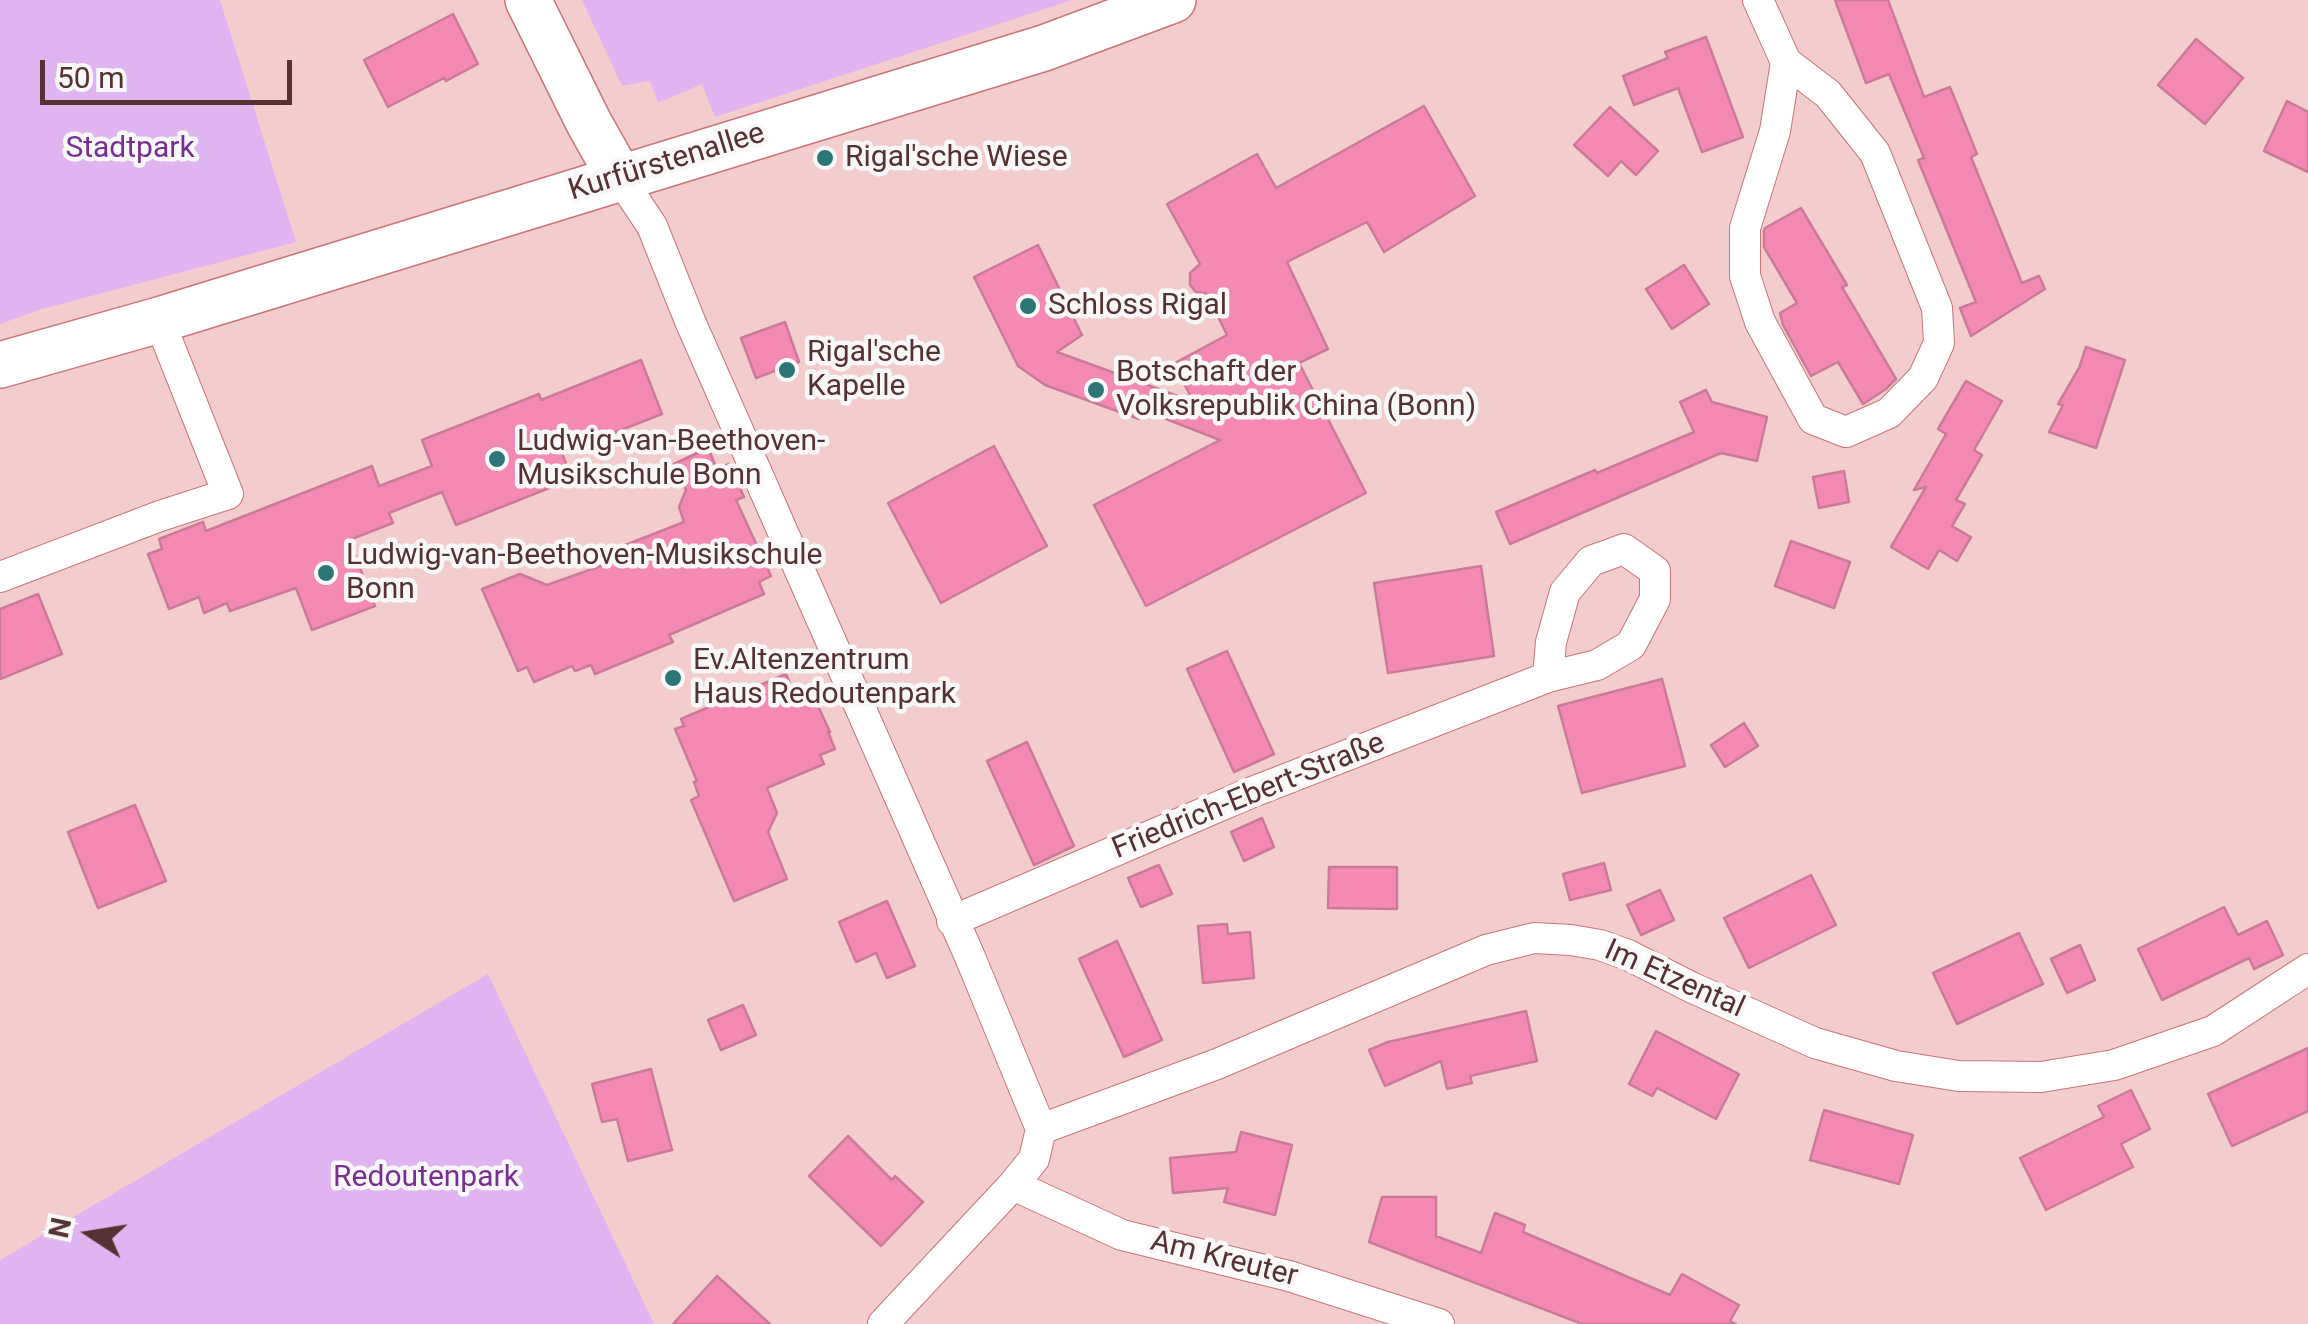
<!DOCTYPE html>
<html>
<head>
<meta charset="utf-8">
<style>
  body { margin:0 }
  #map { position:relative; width:2308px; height:1324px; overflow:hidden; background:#f3cdce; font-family:Roboto,sans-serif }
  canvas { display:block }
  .north { position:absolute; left:40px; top:1184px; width:100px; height:100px; -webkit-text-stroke:8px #f8f8f8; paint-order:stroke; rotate:282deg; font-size:28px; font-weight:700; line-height:40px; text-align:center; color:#553133 }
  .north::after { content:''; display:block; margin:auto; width:35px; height:45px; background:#553133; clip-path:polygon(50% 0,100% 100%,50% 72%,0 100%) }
  .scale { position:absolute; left:40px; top:60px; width:252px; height:45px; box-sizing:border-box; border:5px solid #553133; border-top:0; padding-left:12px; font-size:30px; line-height:35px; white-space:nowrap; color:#553133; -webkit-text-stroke:8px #f8f8f8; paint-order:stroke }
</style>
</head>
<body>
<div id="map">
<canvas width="2308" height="1324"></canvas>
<div class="north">N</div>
<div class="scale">50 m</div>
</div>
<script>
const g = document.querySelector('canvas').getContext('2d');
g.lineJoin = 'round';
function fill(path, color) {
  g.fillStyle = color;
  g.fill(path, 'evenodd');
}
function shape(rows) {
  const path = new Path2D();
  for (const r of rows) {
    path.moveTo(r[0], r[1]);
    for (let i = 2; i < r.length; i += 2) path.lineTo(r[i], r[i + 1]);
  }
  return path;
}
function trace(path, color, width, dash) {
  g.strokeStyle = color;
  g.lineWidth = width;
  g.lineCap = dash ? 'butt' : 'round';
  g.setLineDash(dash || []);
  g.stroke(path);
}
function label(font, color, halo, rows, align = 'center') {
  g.font = font + ' Roboto,sans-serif';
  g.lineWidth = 9;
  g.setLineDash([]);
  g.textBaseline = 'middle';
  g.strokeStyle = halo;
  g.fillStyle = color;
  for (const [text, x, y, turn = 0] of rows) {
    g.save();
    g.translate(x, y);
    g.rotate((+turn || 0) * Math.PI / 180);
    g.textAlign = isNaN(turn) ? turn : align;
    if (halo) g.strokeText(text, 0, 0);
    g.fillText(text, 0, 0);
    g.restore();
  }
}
const green = shape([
  [0,0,220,0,296,242,42,309,0,324],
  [582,0,1072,0,715,117,702,84,658,103,650,81,622,86],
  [488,974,654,1324,0,1324,0,1260]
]);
const building = shape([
  [1835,0,1888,0,1924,97,1950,87,1977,154,1971,157,2022,283,2039,276,2045,289,1971,336,1960,308,1976,302,1918,160,1924,158,1889,74,1866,83,1835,0],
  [453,14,478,64,446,81,444,78,388,107,364,60,453,14],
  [1706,37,1743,137,1702,152,1678,88,1634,105,1623,76,1668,58,1665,52,1706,37],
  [2196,39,2243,78,2205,124,2158,85,2196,39],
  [2287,101,2308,112,2308,172,2264,151,2287,101],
  [1424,106,1475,196,1384,252,1367,222,1287,262,1328,349,1299,363,1366,493,1146,606,1094,505,1220,440,1143,410,1139,419,1045,385,1018,366,974,277,1038,245,1082,335,1057,352,1194,402,1173,364,1227,335,1207,294,1196,292,1190,285,1190,273,1200,264,1167,204,1257,154,1276,188,1424,106],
  [1610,107,1658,151,1636,175,1621,161,1608,176,1574,145,1610,107],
  [1801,208,1847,285,1842,287,1896,379,1886,389,1863,404,1838,362,1811,376,1783,325,1780,313,1797,303,1764,247,1764,231,1765,228,1801,208],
  [1684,265,1709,304,1672,329,1646,289,1684,265],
  [785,322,799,362,756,378,741,338,785,322],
  [2086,347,2125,360,2096,448,2049,432,2063,405,2058,404,2079,368,2086,347],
  [641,360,662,414,562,453,572,479,456,525,442,492,389,513,393,523,349,540,375,606,312,630,296,588,230,611,227,603,204,613,199,597,169,609,148,554,162,549,159,539,203,522,206,531,372,466,379,486,432,466,422,440,539,394,541,400,641,360],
  [1966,381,2002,401,1974,450,1982,455,1956,500,1965,504,1952,526,1971,537,1957,561,1939,550,1928,569,1891,547,1926,487,1914,490,1946,434,1938,429,1966,381],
  [1706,390,1712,402,1767,417,1757,461,1721,453,1510,544,1496,512,1595,470,1597,473,1694,432,1680,402,1706,390],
  [994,446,1047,546,941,603,888,503,994,446],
  [708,448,717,469,729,464,744,497,736,500,771,576,759,582,764,594,669,635,673,642,668,644,595,674,591,665,575,671,572,666,534,682,527,667,518,671,482,589,520,574,547,585,609,563,605,553,684,522,679,507,686,490,674,464,708,448],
  [1844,471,1849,502,1819,508,1813,477,1844,471],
  [1791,541,1850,562,1834,608,1775,586,1791,541],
  [1481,566,1494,656,1388,673,1374,583,1481,566],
  [38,594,62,654,0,679,0,609,38,594],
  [1227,651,1274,754,1234,772,1187,669,1227,651],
  [786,674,795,697,818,706,830,732,828,732,835,749,820,755,824,764,767,788,777,813,768,832,787,879,734,901,691,800,699,796,694,782,697,781,675,729,684,726,681,719,786,674],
  [1662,679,1685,766,1582,793,1558,706,1662,679],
  [1744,723,1758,746,1725,767,1711,745,1744,723],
  [1027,742,1074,846,1034,865,987,761,1027,742],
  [135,805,166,881,98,908,68,832,135,805],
  [1262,818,1274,847,1244,861,1231,832,1262,818],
  [1604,863,1611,890,1570,900,1563,874,1604,863],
  [1159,865,1172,894,1141,907,1128,878,1159,865],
  [1329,867,1397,867,1397,909,1328,908,1329,867],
  [1811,875,1836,925,1749,968,1724,918,1811,875],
  [1660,890,1674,920,1641,935,1627,905,1660,890],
  [887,901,915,966,887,978,876,953,856,962,839,922,887,901],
  [2224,907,2238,935,2267,921,2283,955,2254,969,2249,958,2162,1000,2138,949,2224,907],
  [1227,924,1228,934,1250,932,1254,978,1203,983,1198,926,1227,924],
  [2019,933,2043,984,1957,1024,1933,973,2019,933],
  [1117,941,1162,1040,1124,1057,1079,959,1117,941],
  [2080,945,2095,980,2067,993,2051,959,2080,945],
  [743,1005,756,1035,721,1050,708,1020,743,1005],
  [1526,1011,1537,1061,1470,1076,1472,1083,1447,1089,1441,1061,1385,1086,1369,1050,1388,1042,1526,1011],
  [1656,1031,1739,1074,1716,1119,1657,1088,1652,1096,1629,1084,1656,1031],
  [2308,1048,2308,1111,2232,1146,2208,1094,2308,1048],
  [651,1069,672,1150,628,1161,617,1119,602,1122,592,1084,651,1069],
  [2131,1090,2150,1129,2121,1144,2133,1167,2046,1210,2020,1158,2104,1117,2098,1106,2131,1090],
  [1824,1110,1913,1135,1899,1184,1810,1160,1824,1110],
  [1241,1132,1292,1145,1275,1215,1224,1202,1228,1188,1173,1193,1170,1158,1236,1152,1241,1132],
  [848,1136,892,1180,895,1176,923,1202,881,1246,809,1176,848,1136],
  [1382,1197,1436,1197,1436,1236,1481,1253,1495,1213,1525,1225,1523,1232,1670,1295,1682,1274,1739,1305,1730,1321,1736,1324,1582,1324,1369,1242,1382,1197],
  [717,1276,770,1324,673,1324,717,1276]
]);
const street = shape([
  [1758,0,1786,62],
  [1786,62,1828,94,1875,153,1937,308,1939,343,1923,378,1889,413,1846,432,1813,419,1760,322,1745,276,1745,228,1775,131,1786,62],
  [620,178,652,226,690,321,970,957,1041,1129,1034,1159,1013,1185,883,1324],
  [0,577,160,516,228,494,159,320],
  [952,921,1250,793,1548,677,1597,665,1631,645,1655,599,1655,571,1624,549,1591,561,1565,592,1551,642,1548,677],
  [1041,1129,1217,1064,1486,950,1534,938,1571,940,1600,945,1628,955,1693,988,1815,1043,1896,1066,1959,1076,2041,1077,2114,1065,2213,1031,2308,969],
  [1013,1185,1122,1235,1289,1276,1439,1324]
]);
const secondary = shape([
  [528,0,589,123,620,178],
  [0,365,159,320,1044,48,1173,0]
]);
const markers = [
  [825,158,10,"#2c7677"],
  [1028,306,10,"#2c7677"],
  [787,370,10,"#2c7677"],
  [1096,390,10,"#2c7677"],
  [497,459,10,"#2c7677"],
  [326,573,10,"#2c7677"],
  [673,678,10,"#2c7677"]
];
const parkNames = [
  ["Stadtpark",130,149],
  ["Redoutenpark",426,1178]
];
const poiNames = [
  ["Rigal'sche Wiese",845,158],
  ["Schloss Rigal",1048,306],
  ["Rigal'sche",807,353],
  ["Kapelle",807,387],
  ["Botschaft der",1116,373],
  ["Volksrepublik China (Bonn)",1116,407],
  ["Ludwig-van-Beethoven-",517,442],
  ["Musikschule Bonn",517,476],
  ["Ludwig-van-Beethoven-Musikschule",346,556],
  ["Bonn",346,590],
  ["Ev.Altenzentrum",693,661],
  ["Haus Redoutenpark",693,695]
];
const streetNames = [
  ["Kurfürstenallee",667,163,-17],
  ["Friedrich-Ebert-Straße",1249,797,-22],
  ["Im Etzental",1674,980,24],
  ["Am Kreuter",1224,1260,14]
];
fill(green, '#e0b4f0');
fill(building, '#f48ab3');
trace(building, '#cb7a98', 2.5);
trace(street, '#c9747a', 32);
trace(secondary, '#c9747a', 48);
trace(street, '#fff', 30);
trace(secondary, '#fff', 45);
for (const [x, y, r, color] of markers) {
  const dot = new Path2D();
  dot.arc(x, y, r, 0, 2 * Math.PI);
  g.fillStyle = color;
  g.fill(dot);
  trace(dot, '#f8f8f8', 4);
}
label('30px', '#792e93', '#f8f8f8', parkNames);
label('30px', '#553133', '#f8f8f8', poiNames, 'left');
label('30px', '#553133', '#f8f8f8', streetNames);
</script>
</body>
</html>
